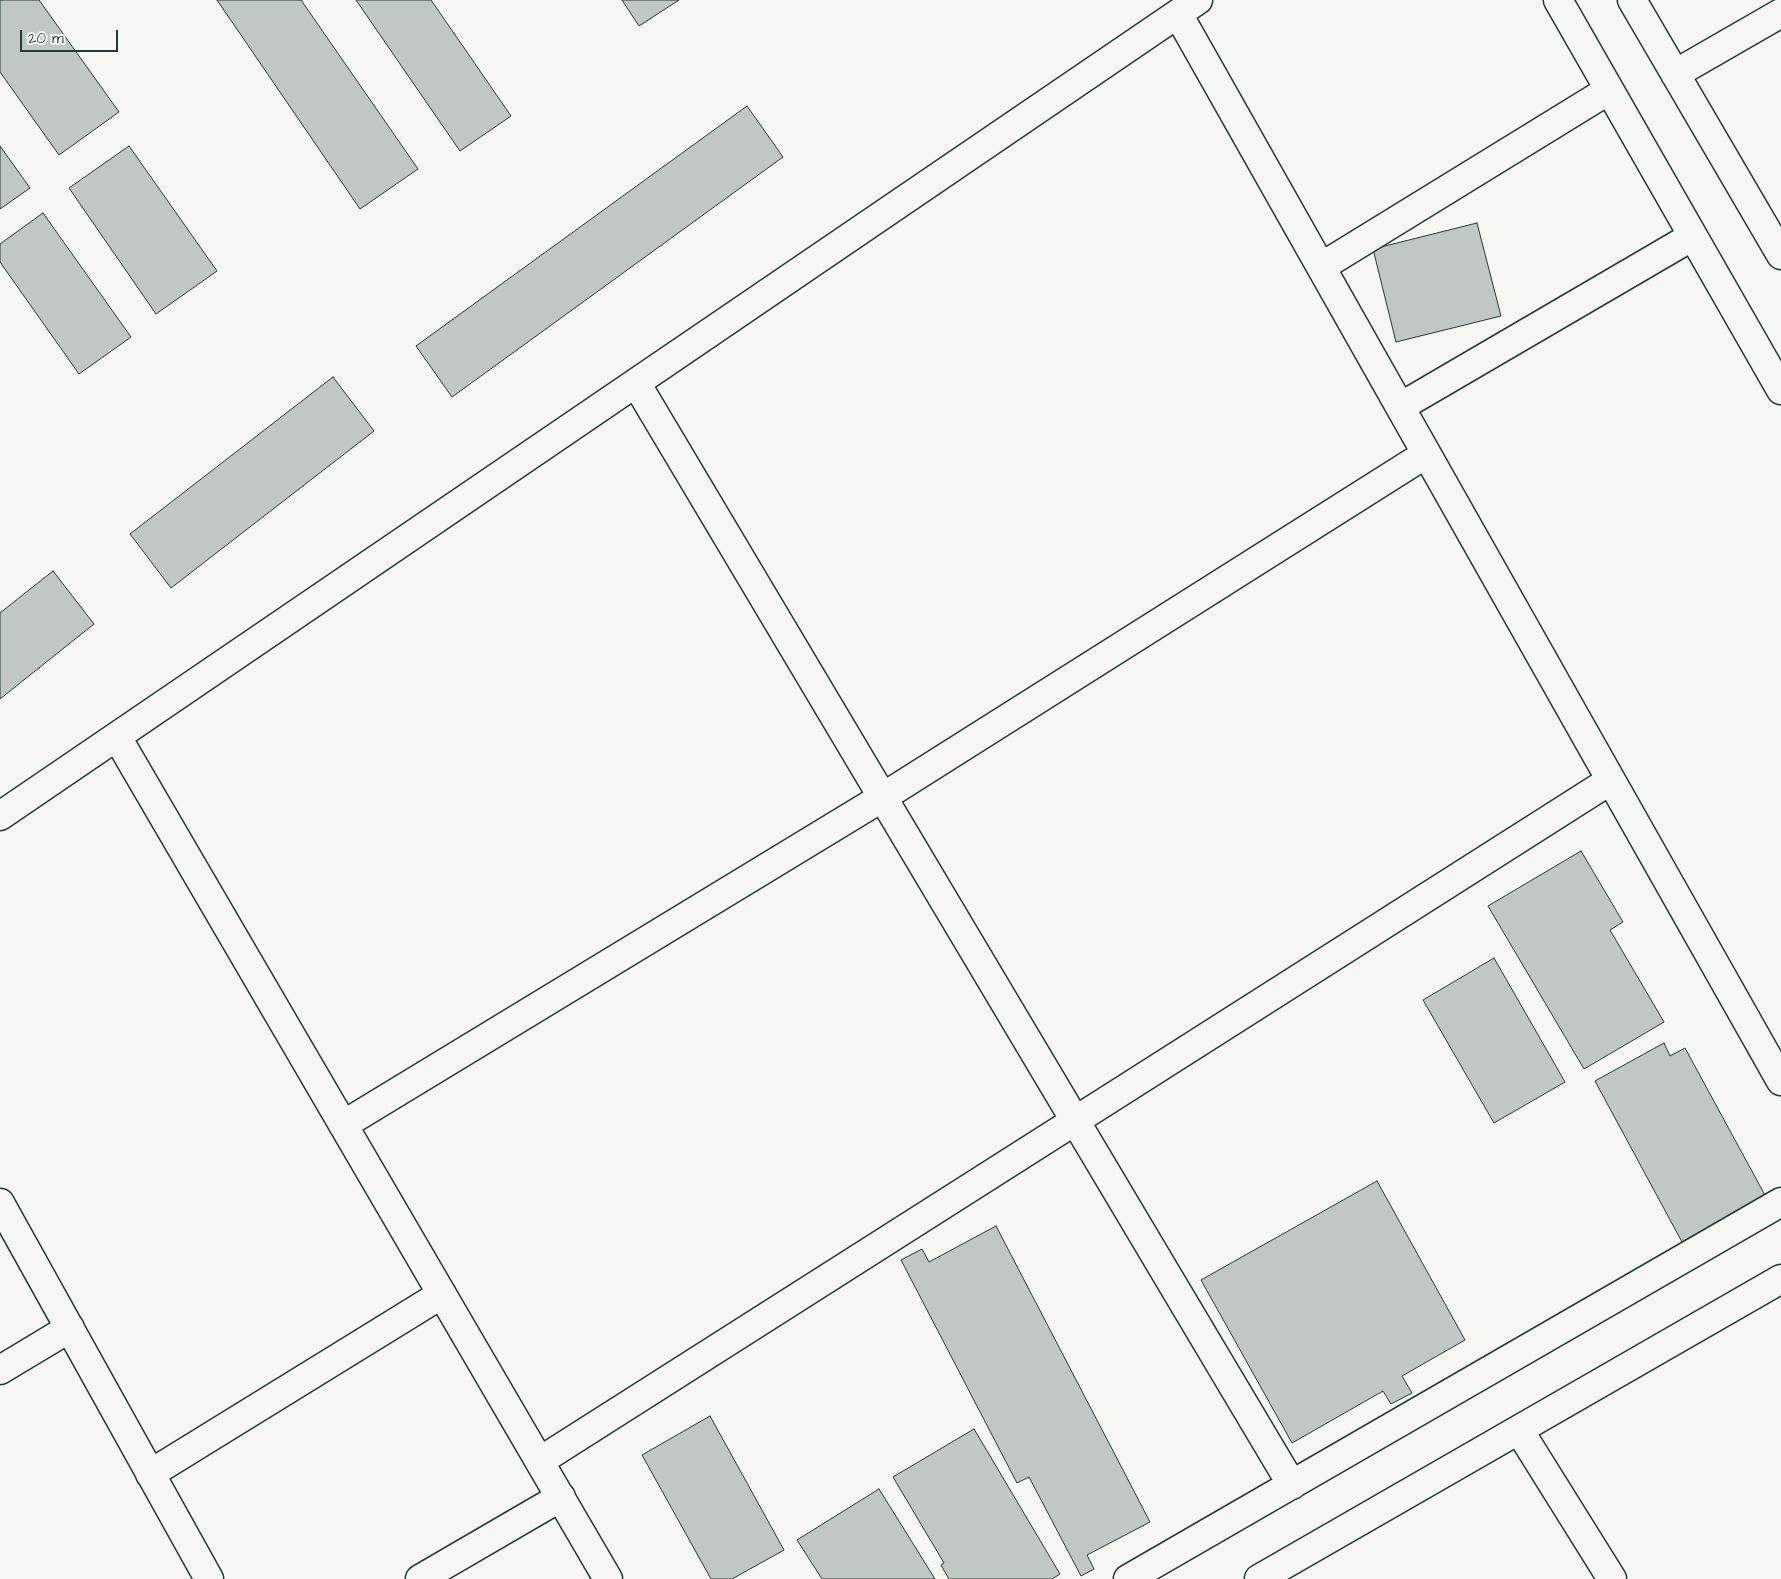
<!DOCTYPE html>
<html>
<head>
<meta charset="utf-8">
<style>
  body { margin:0 }
  #map { position:relative; width:1781px; height:1579px; overflow:hidden; background:#f6f6f2; font-family:"Architects Daughter",sans-serif }
  canvas { display:block }
  .scale { position:absolute; left:20px; top:30px; width:98px; height:22px; box-sizing:border-box; border:2px solid #1f3d34; border-top:0; padding-left:6px; font-size:15px; line-height:18px; white-space:nowrap; color:#1f3d34; -webkit-text-stroke:4px #f6f6f2; paint-order:stroke }
</style>
</head>
<body>
<div id="map">
<canvas width="1781" height="1579"></canvas>
<div class="scale">20 m</div>
</div>
<script>
const g = document.querySelector('canvas').getContext('2d');
g.lineJoin = 'round';
function fill(path, color) {
  g.fillStyle = color;
  g.fill(path, 'evenodd');
}
function shape(rows) {
  const path = new Path2D();
  for (const r of rows) {
    path.moveTo(r[0], r[1]);
    for (let i = 2; i < r.length; i += 2) path.lineTo(r[i], r[i + 1]);
  }
  return path;
}
function trace(path, color, width, dash) {
  g.strokeStyle = color;
  g.lineWidth = width;
  g.lineCap = dash ? 'butt' : 'round';
  g.setLineDash(dash || []);
  g.stroke(path);
}
const building = shape([
  [0,0,39,0,119,112,59,155,0,72,0,0],
  [217,0,301,0,418,169,360,209,217,0],
  [356,0,431,0,511,116,460,151,356,0],
  [622,0,679,0,639,26,622,0],
  [747,106,783,157,452,397,416,346,747,106],
  [0,146,30,188,0,209,0,146],
  [129,146,217,271,156,314,69,188,129,146],
  [43,213,131,337,79,374,0,262,0,244,43,213],
  [1477,223,1501,316,1396,342,1373,249,1477,223],
  [333,377,374,431,171,588,130,534,333,377],
  [53,571,94,624,0,699,0,613,53,571],
  [1581,851,1623,922,1610,930,1664,1022,1584,1069,1488,906,1581,851],
  [1494,958,1565,1082,1494,1123,1423,1000,1494,958],
  [1664,1043,1670,1056,1685,1048,1766,1197,1682,1242,1595,1081,1664,1043],
  [1377,1181,1465,1340,1402,1376,1412,1393,1391,1404,1383,1391,1292,1443,1201,1280,1377,1181],
  [996,1226,1150,1522,1087,1555,1094,1569,1081,1576,1029,1477,1017,1483,901,1260,922,1249,929,1262,996,1226],
  [710,1416,784,1550,732,1579,711,1579,642,1455,710,1416],
  [974,1429,1060,1574,1052,1579,949,1579,941,1565,944,1563,893,1477,974,1429],
  [879,1489,935,1579,822,1579,797,1540,879,1489]
]);
const street = shape([
  [1558,0,1781,390],
  [1632,0,1781,255],
  [1178,14,1781,1081],
  [1675,74,1781,13],
  [1321,267,1609,90],
  [636,383,1292,1485],
  [1400,407,1693,236],
  [117,737,608,1579],
  [0,816,1198,0],
  [343,1125,883,797,1426,454],
  [0,1203,209,1579],
  [0,1370,70,1328],
  [1519,1430,1612,1579],
  [540,1461,1611,780],
  [150,1474,442,1294],
  [420,1579,561,1497],
  [1128,1579,1781,1202],
  [1259,1579,1781,1279]
]);
fill(building, '#c1c8c3');
trace(building, '#1f3d34', 1);
trace(street, '#1f3d34', 31);
trace(street, '#f6f6f2', 28);
</script>
</body>
</html>
